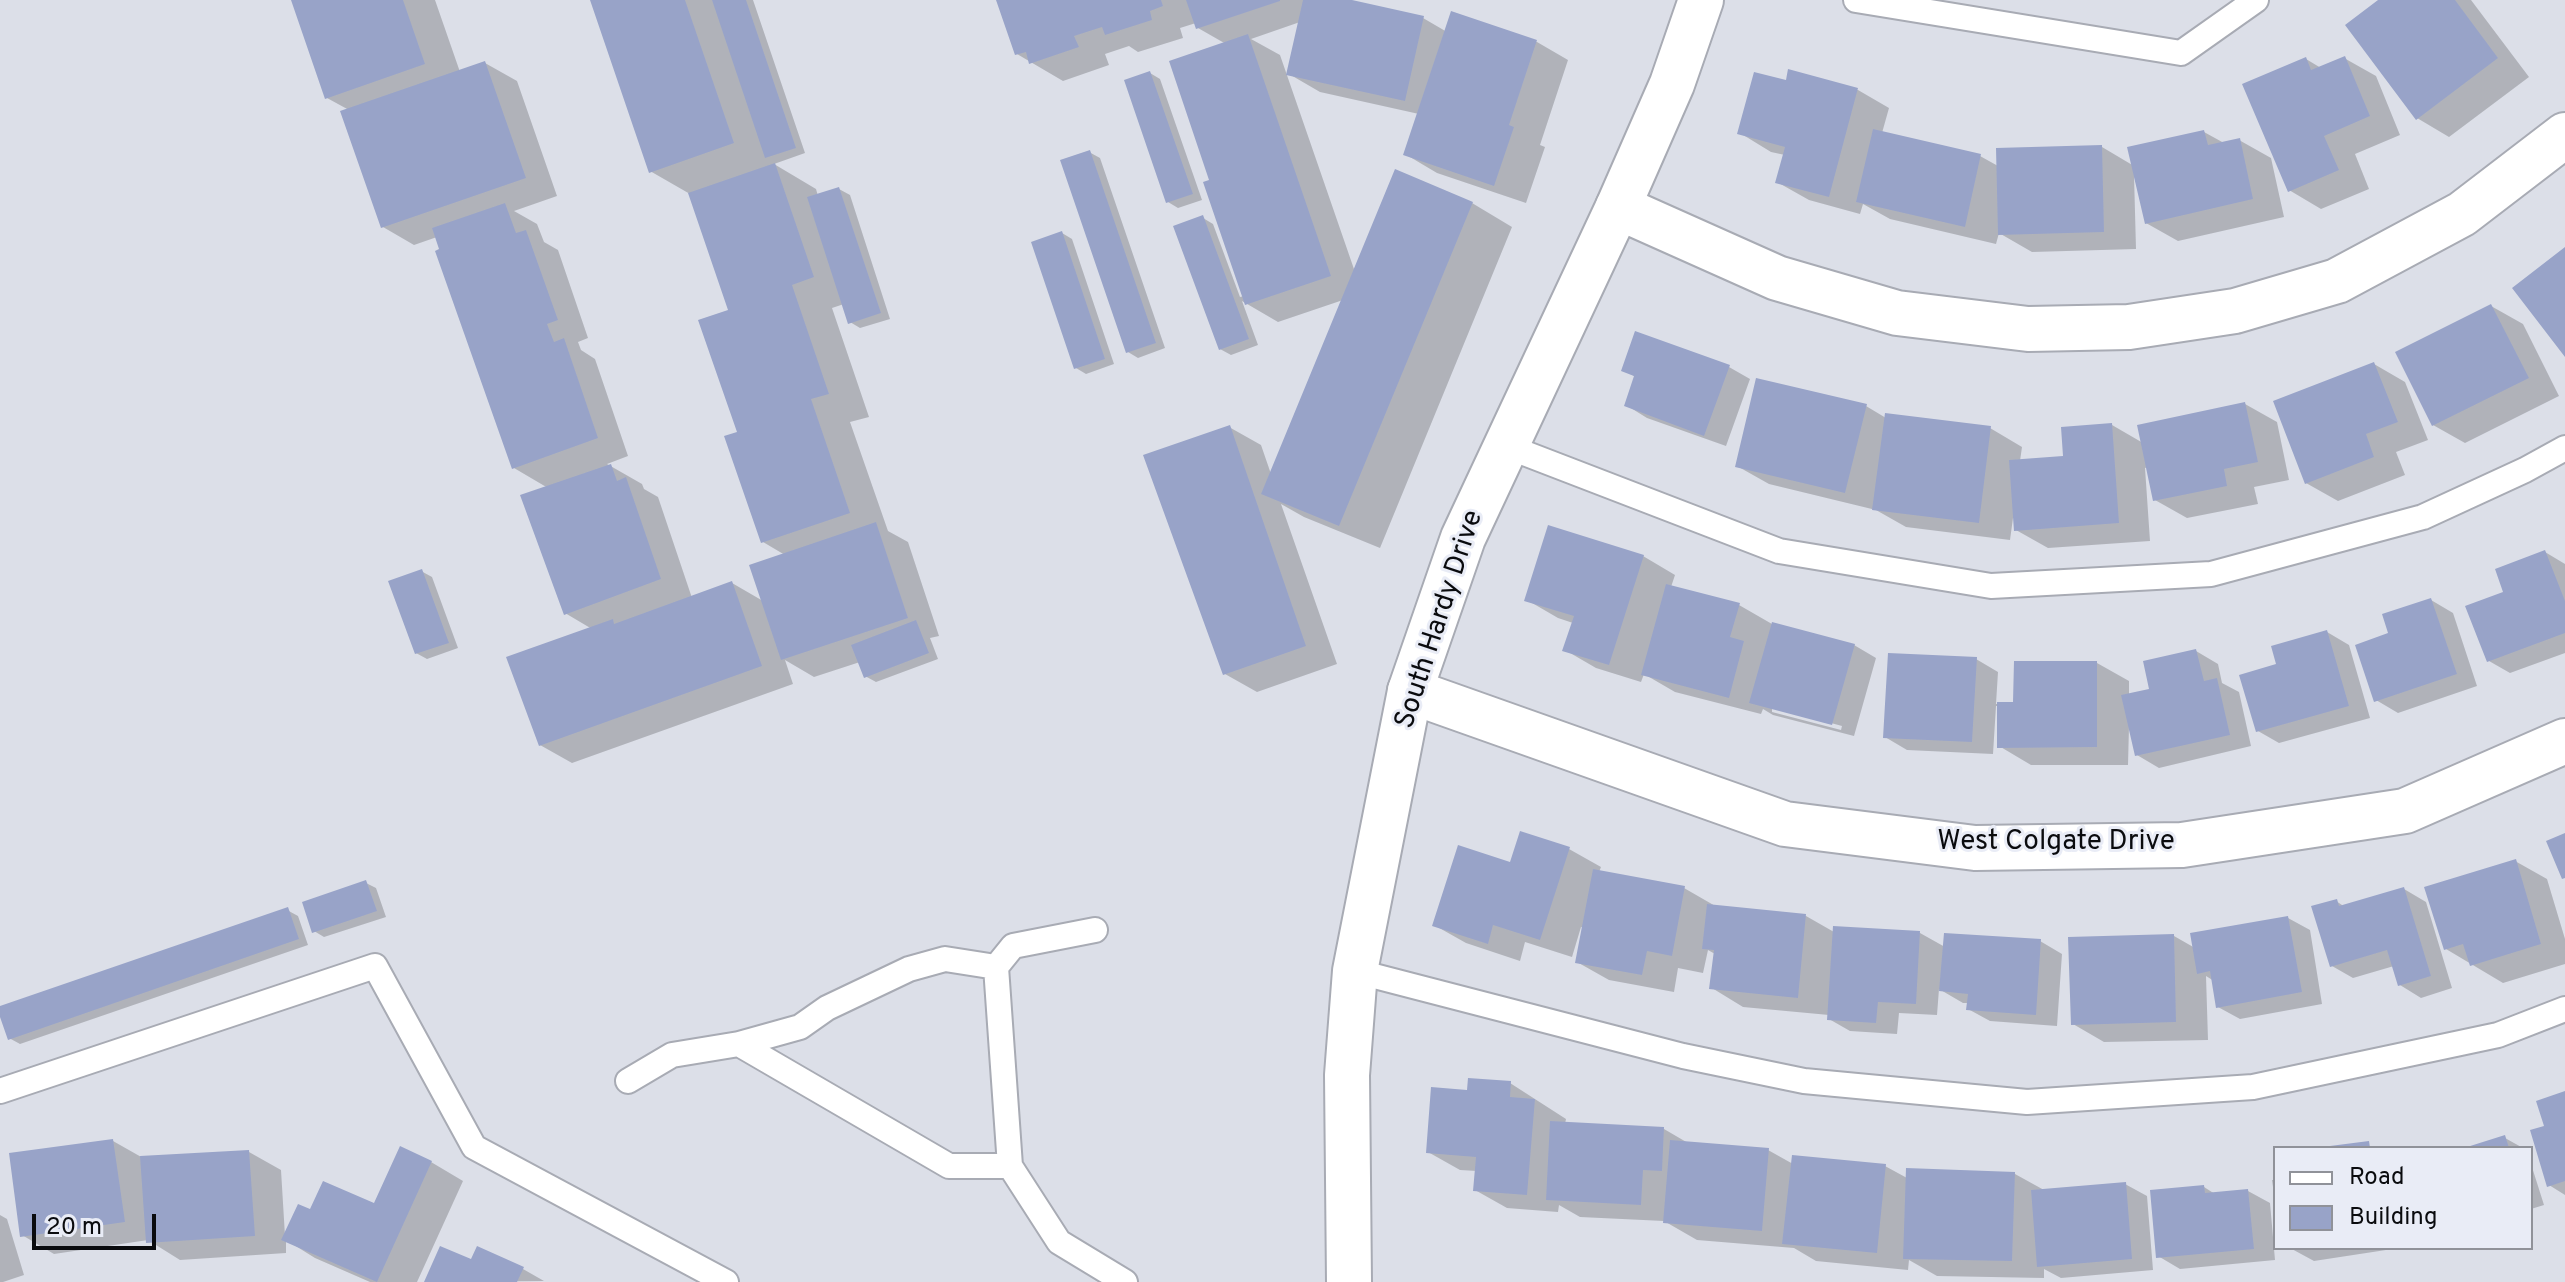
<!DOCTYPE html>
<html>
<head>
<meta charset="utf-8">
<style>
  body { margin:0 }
  #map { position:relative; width:2565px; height:1282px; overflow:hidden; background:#dcdfe8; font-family:Overpass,sans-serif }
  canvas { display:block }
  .legend { position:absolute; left:2273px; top:1146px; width:260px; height:104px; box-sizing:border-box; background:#e9ecf6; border:2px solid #909299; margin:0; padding:10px 14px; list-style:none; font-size:24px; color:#0a0b0e }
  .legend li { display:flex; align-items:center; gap:16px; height:40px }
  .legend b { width:40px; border:2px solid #909299 }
  .scale { position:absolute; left:32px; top:1214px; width:124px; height:36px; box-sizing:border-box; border:4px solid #0a0b0e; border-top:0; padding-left:10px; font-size:24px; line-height:28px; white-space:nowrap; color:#0a0b0e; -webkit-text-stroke:6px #e9ecf6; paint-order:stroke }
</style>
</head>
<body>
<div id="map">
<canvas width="2565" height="1282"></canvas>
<ul class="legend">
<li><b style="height:10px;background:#fff"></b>Road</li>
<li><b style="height:22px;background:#98a3c8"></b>Building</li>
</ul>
<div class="scale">20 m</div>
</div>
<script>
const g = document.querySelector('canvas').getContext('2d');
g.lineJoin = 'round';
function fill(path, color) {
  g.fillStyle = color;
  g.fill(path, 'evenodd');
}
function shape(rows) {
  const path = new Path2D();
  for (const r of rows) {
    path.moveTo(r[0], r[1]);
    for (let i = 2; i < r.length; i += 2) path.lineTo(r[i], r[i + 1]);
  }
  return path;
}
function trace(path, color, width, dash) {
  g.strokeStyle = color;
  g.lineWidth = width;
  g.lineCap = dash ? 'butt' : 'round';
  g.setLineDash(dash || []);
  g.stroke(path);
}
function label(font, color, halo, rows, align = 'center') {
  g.font = font + ' Overpass,sans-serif';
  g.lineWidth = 6;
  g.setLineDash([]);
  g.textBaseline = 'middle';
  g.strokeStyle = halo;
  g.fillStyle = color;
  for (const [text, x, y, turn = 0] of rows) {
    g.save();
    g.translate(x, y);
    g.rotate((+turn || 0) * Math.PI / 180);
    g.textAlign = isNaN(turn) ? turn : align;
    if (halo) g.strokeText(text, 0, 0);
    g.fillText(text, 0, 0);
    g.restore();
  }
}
const shadow = shape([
  [293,0,435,0,460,72,485,63,517,81,557,196,514,211,537,224,544,242,558,250,588,338,578,342,581,350,595,359,628,456,607,464,642,484,644,489,658,497,692,598,732,583,763,601,785,555,763,542,739,433,730,311,690,194,650,171,592,0,753,0,805,153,774,164,816,189,818,196,839,189,850,195,890,319,860,328,850,322,844,304,832,308,869,417,850,422,888,531,908,542,939,636,930,638,938,659,876,682,865,676,860,662,814,677,785,660,793,684,572,763,540,745,592,629,565,613,548,488,514,468,437,237,414,245,383,227,349,110,327,98],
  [998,0,1343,0,1423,18,1447,32,1453,14,1537,42,1568,60,1540,145,1545,147,1526,203,1437,173,1405,154,1419,114,1320,92,1289,74,1300,22,1251,39,1280,55,1355,272,1472,203,1512,227,1380,548,1304,517,1281,504,1337,664,1257,692,1225,674,1229,427,1261,445,1271,474,1343,300,1278,322,1242,301,1258,345,1231,355,1220,349,1203,218,1213,224,1240,297,1244,296,1212,181,1226,44,1198,28,1196,23,1180,28,1183,38,1138,52,1129,46,1105,54,1109,65,1063,81,1017,54],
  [2382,0,2471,0,2529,77,2449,137,2417,118],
  [2344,58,2376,76,2400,135,2355,154,2369,189,2321,209,2289,190,2306,59,2321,68],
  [1150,73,1160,79,1202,200,1178,208,1168,202],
  [1787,82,1858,90,1889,108,1882,133,1980,156,1998,166,2102,147,2134,166,2204,132,2224,143,2239,140,2271,158,2284,217,2178,241,2146,223,2134,175,2136,249,2032,252,1999,233,1996,244,1890,219,1863,204,1860,214,1809,200,1777,182,1785,155,1771,152,1740,133],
  [1089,152,1100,158,1165,348,1138,358,1128,352],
  [1062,233,1072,239,1114,364,1086,374,1076,368],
  [2491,306,2523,324,2559,396,2465,443,2433,425],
  [2374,364,2405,382,2428,440,2396,452,2405,475,2338,501,2306,483],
  [1729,367,1750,379,1726,446,1647,418,1626,405,1636,377,1623,370],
  [2245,404,2277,422,2289,480,2254,487,2258,504,2187,518,2155,500,2148,467,2145,468,2150,541,2048,548,2016,530,2015,518,2013,518,2010,540,1906,527,1876,510,1769,484,1737,466,1866,406,1886,418,1990,428,2022,447,2020,461,2065,457,2112,425,2143,443],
  [2545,552,2565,564,2565,653,2510,673,2489,661],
  [1643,556,1675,575,1671,587,1739,605,1772,624,1854,645,1876,658,1854,736,1773,715,1763,709,1761,714,1675,692,1644,674,1641,682,1596,668,1565,650,1573,623,1558,618,1527,600],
  [1772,707,1842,726,1841,730,1772,712],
  [421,571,432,577,458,648,427,659,416,653],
  [2431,600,2453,613,2477,686,2398,713,2376,700,2391,635],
  [2327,632,2349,645,2370,718,2279,743,2258,731,2279,665],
  [2196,651,2218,664,2222,683,2239,692,2251,746,2159,768,2137,755,2129,726,2128,765,2031,765,1999,746,1999,706,1996,706,1993,754,1907,750,1885,737,1976,659,1998,672,1996,704,2015,704,2097,663,2129,681,2129,695,2151,690],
  [1521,834,1569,849,1601,867,1599,872,1684,888,1717,907,1806,916,1834,932,1920,933,1945,947,2040,941,2062,954,2057,1026,1990,1021,1968,1009,1969,1003,1963,1003,1939,989,1937,1015,1899,1013,1897,1034,1850,1031,1829,1019,1829,1015,1743,1007,1712,988,1715,954,1708,950,1703,973,1678,968,1674,992,1609,980,1577,962,1584,928,1581,927,1572,957,1525,942,1520,961,1466,943,1434,925,1512,864],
  [2515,861,2547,879,2565,939,2565,964,2503,983,2446,949],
  [366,883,376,888,386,917,324,937,314,931],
  [2404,889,2426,902,2452,988,2421,998,2400,985,2394,966,2353,978,2332,966,2336,901,2345,907],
  [287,910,298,916,308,945,20,1044,9,1038,0,1009],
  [2288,918,2310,930,2322,1004,2240,1019,2218,1007,2214,981,2206,976,2208,1040,2104,1042,2073,1024,2174,936,2195,948],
  [1510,1083,1566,1119,1565,1124,1664,1129,1688,1143,1768,1150,1793,1164,1885,1166,1907,1178,2015,1174,2044,1190,2125,1184,2147,1196,2153,1270,2061,1278,2044,1269,2044,1278,1937,1276,1909,1260,1908,1270,1816,1261,1794,1248,1697,1240,1664,1221,1580,1217,1559,1205,1558,1212,1507,1208,1475,1190,1477,1171,1460,1170,1428,1152,1469,1093],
  [2565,1093,2565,1195,2549,1185,2547,1127],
  [2505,1138,2523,1148,2472,1148],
  [113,1141,143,1158,249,1152,281,1170,285,1236,311,1211,375,1206,431,1162,463,1181,417,1282,370,1282,315,1258,286,1240,286,1253,180,1260,148,1240,54,1254,22,1235],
  [2531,1164,2544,1205,2531,1209],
  [2272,1180,2275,1180,2275,1201],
  [2204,1187,2215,1194,2248,1191,2270,1203,2275,1260,2180,1269,2158,1256],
  [0,1215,7,1219,24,1275,3,1282,0,1282],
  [2290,1248,2399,1248,2314,1261],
  [472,1262,523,1269,544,1281,426,1282]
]);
const building = shape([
  [291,0,403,0,425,64,325,99],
  [590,0,685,0,734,143,649,173],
  [712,0,746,0,796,148,765,158],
  [996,0,1161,0,1163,6,1150,11,1152,20,1105,35,1102,27,1074,36,1079,47,1029,64,1026,52,1015,55],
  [1186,0,1280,0,1280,1,1196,29],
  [1303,0,1352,0,1424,16,1405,101,1286,75],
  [2378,0,2455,0,2498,58,2416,120,2345,25],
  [1451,11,1537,40,1509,125,1514,127,1494,186,1403,155],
  [1248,34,1331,276,1245,305,1203,182,1209,180,1169,61],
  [2345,56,2370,116,2324,136,2339,170,2288,192,2242,84,2306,57,2311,70],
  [485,61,526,178,381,228,340,111],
  [1788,69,1858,88,1829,197,1775,183,1785,147,1737,134,1754,72,1786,80],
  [1150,71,1193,194,1166,203,1124,80],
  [1873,129,1981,154,1965,227,1856,202],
  [2204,130,2208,145,2240,138,2253,199,2145,224,2127,147],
  [2102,145,2104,232,1998,235,1996,148],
  [1090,150,1156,343,1126,353,1060,160],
  [775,163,814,277,792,285,829,394,811,399,850,513,761,543,724,436,737,432,698,320,728,310,688,193],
  [1395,169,1473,202,1339,526,1261,494],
  [839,187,881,313,848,324,807,197],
  [505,203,516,233,526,230,558,320,547,324,554,342,564,338,598,438,512,469,435,251,439,249,432,228],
  [1203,215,1249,339,1219,350,1173,226],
  [1062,231,1105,359,1074,369,1031,242],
  [2565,247,2565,357,2512,288],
  [2491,304,2529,378,2432,426,2395,352],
  [1635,331,1730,365,1704,436,1624,406,1634,376,1621,371],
  [2374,362,2398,422,2366,434,2374,457,2305,484,2273,401],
  [1756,378,1867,404,1845,493,1735,467],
  [2245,402,2258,462,2224,469,2227,486,2153,501,2137,425],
  [1885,413,1991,426,1979,523,1872,510],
  [2112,423,2119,523,2014,531,2009,460,2063,456,2061,427],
  [1230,425,1306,646,1223,675,1143,455],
  [611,464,617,481,626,477,661,579,564,615,520,495],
  [876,522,908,618,781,660,749,565],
  [1548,525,1644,555,1609,665,1562,651,1574,616,1524,601],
  [2545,550,2565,601,2565,633,2487,662,2465,606,2503,592,2495,569],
  [422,569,449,643,415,654,388,581],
  [732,581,762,666,539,746,506,657,613,619,614,624],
  [1666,584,1740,603,1730,637,1744,641,1729,698,1641,675],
  [2431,598,2457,674,2374,702,2355,645,2388,633,2382,614],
  [916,620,929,653,864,678,851,645],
  [1772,622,1855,644,1832,725,1749,703],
  [2327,630,2349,706,2256,732,2239,675,2276,664,2271,646],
  [2196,649,2204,681,2217,678,2230,735,2135,756,2121,695,2149,689,2143,661],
  [1888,653,1977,657,1972,742,1883,738],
  [2014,661,2097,661,2097,747,1997,748,1997,702,2013,702],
  [1520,831,1570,847,1540,940,1493,925,1488,944,1432,926,1458,845,1510,862],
  [2565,833,2565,878,2562,879,2546,841],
  [2516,859,2541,944,2470,966,2463,944,2444,950,2424,887],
  [1593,869,1685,886,1672,956,1647,951,1642,975,1575,963],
  [366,880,377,911,312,933,302,902],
  [2404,887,2431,976,2398,986,2387,950,2330,967,2311,906,2337,899,2339,906],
  [1707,904,1806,914,1798,998,1709,989,1714,950,1702,949],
  [288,907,299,939,8,1040,0,1017,0,1006],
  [2288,916,2302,992,2216,1008,2210,971,2197,974,2190,933],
  [1833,926,1920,931,1916,1004,1878,1002,1876,1023,1827,1020],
  [1944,933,2041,939,2036,1015,1966,1010,1968,994,1939,991],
  [2174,934,2176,1022,2071,1025,2068,937],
  [1468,1078,1511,1081,1510,1097,1535,1099,1527,1195,1473,1191,1476,1157,1426,1153,1431,1087,1467,1090],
  [2565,1091,2565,1181,2547,1187,2530,1130,2544,1126,2536,1101],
  [1550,1121,1664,1127,1662,1171,1643,1170,1641,1205,1546,1200],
  [2505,1135,2509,1148,2467,1148,2467,1147],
  [113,1139,125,1222,20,1237,9,1153],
  [1670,1140,1769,1148,1762,1231,1663,1223],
  [2369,1141,2370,1148,2330,1148,2330,1146],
  [400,1146,432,1161,377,1282,281,1240,298,1204,310,1209,323,1181,374,1203],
  [249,1150,255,1236,146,1243,140,1156],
  [1792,1155,1886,1164,1877,1253,1782,1244],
  [1906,1168,2015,1172,2012,1261,1903,1259],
  [2126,1182,2132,1259,2037,1267,2031,1190],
  [2204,1185,2205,1193,2248,1189,2254,1249,2156,1258,2150,1190],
  [440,1246,471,1259,477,1246,524,1267,517,1282,424,1282]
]);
const service = shape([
  [1856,0,2181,53,2256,0],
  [1506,446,1779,551,1991,586,2211,574,2423,517,2525,470,2565,448],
  [1095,930,1013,946,996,967,1010,1166,1059,1242,1125,1282],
  [1355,971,1683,1056,1804,1081,2027,1102,2253,1087,2498,1035,2565,1009],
  [739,1044,949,1166,1010,1166],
  [628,1081,672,1055,739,1044,800,1027,827,1008,909,969,945,959,996,967],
  [0,1091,375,966,474,1147,726,1282]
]);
const minor = shape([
  [1618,207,1777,278,1897,313,2028,329,2129,327,2235,311,2337,281,2462,214,2565,135],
  [1410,691,1785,824,1975,848,2182,845,2405,811,2565,741]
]);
const tertiary = shape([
  [1349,1282,1347,1075,1355,971,1410,691,1463,538,1618,207,1672,84,1701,0]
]);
const streetNames = [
  ["South Hardy Drive",1441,620,-72],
  ["West Colgate Drive",2056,843]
];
fill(shadow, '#0003');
fill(building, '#98a3c8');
trace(service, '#a8abb4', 28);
trace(minor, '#a8abb4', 48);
trace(tertiary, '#a8abb4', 48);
trace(service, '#fff', 24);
trace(minor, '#fff', 44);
trace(tertiary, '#fff', 44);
label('28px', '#0a0b0e', '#e9ecf6', streetNames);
</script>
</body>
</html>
